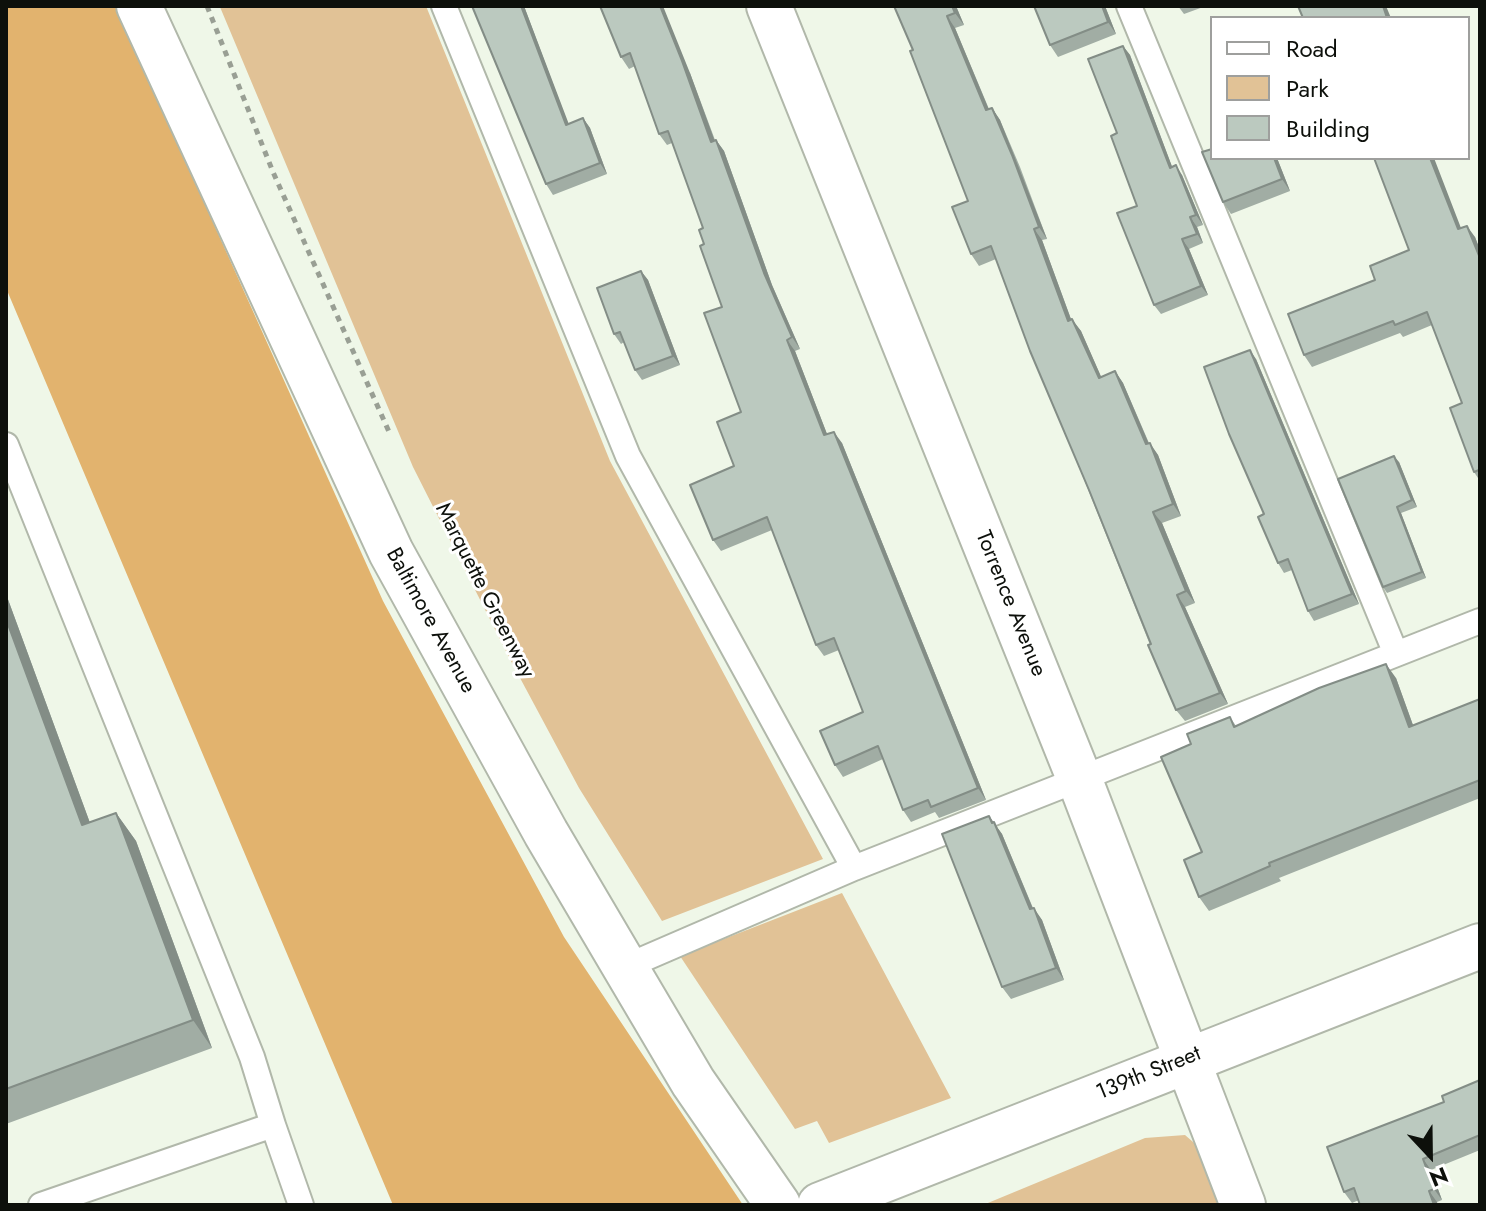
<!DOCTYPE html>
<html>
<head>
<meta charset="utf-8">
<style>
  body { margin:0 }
  #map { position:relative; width:1486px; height:1211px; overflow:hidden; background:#eff7e8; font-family:Jost,sans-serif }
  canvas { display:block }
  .frame { position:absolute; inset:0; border:8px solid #0d100b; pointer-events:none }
  .legend { position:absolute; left:1210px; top:16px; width:260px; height:144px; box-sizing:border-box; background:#fff; border:2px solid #9e9f9d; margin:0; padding:10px 14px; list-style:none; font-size:24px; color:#0d100b }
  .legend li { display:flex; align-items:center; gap:16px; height:40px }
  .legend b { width:40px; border:2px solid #9e9f9d }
  .north { position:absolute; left:1390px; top:1115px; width:80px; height:80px; -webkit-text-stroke:6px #fff; paint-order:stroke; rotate:158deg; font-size:22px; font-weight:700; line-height:32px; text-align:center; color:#0d100b }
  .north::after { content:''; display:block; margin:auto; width:28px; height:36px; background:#0d100b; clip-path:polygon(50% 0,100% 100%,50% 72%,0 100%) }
</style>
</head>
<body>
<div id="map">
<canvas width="1486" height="1211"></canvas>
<div class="frame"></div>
<ul class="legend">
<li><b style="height:10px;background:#fff"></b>Road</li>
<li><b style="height:22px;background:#e1c296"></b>Park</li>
<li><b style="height:22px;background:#bbc9bf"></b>Building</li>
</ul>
<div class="north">N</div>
</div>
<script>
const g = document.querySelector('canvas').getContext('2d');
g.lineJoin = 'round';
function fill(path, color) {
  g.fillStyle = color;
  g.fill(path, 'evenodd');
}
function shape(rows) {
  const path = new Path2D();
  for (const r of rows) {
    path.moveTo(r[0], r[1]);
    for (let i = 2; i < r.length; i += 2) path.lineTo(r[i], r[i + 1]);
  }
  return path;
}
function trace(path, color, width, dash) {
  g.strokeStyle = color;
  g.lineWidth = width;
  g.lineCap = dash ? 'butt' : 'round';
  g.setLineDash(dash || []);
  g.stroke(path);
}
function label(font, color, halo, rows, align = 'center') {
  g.font = font + ' Jost,sans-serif';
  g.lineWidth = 6;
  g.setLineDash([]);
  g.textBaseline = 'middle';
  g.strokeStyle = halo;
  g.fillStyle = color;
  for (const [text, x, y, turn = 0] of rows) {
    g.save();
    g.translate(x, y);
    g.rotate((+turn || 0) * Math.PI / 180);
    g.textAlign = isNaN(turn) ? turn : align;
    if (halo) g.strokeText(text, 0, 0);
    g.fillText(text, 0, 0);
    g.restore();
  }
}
const green = shape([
  [223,6,426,6,610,461,823,859,662,921,579,788,512,663,413,467,220,7],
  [842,893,951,1098,829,1143,817,1121,795,1129,680,956],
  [1185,1135,1200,1148,1222,1205,983,1205,1145,1138]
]);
const forest = shape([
  [6,6,116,6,383,601,564,937,743,1205,393,1205,6,288]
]);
const path = shape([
  [207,6,273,172,390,434]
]);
const lane = shape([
  [444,6,628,456,854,868],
  [1129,6,1396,654],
  [6,445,252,1057,273,1125,41,1205],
  [625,967,854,868,1480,621],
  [273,1125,301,1205]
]);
const street = shape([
  [139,6,391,552,546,833,625,967,693,1082,778,1205],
  [769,6,1079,778,1243,1205],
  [820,1205,1480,946]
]);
const wall = shape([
  [472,6,524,6,568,124,583,118,590,128,607,174,553,195,546,184],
  [600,6,690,73,715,140,716,140,724,151,772,285,800,349,795,351,827,434,842,443,986,800,939,818,935,812,911,822,903,810,883,759,843,777,835,765,863,712,839,650,824,656,816,645,772,530,721,551,713,540,734,466,741,412,722,307,704,244,703,228,672,143,667,145,659,134,635,66,629,69,621,57],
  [894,6,956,6,964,25,955,28,989,109,992,108,1000,120,1020,167,1047,239,1042,240,1071,319,1081,331,1101,377,1115,371,1123,383,1149,443,1158,455,1181,516,1162,523,1195,603,1185,607,1228,704,1185,721,1176,710,996,259,979,266,971,254,968,201,913,50],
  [1105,6,1116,34,1058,57,1050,45],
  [1178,6,1206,6,1184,14],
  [1123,46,1130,55,1172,167,1182,175,1203,225,1197,227,1203,243,1189,249,1208,295,1161,314,1154,305,1137,206,1117,133],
  [1212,158,1277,158,1290,191,1231,214,1223,202],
  [1461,228,1475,237,1480,250,1480,481,1474,472,1462,403,1432,325,1403,337,1400,333,1312,367,1304,355,1375,280,1409,250],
  [641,271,648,280,680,365,642,380,635,370,624,342,621,344,614,334],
  [1256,359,1359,604,1314,621,1308,611,1292,570,1284,573,1278,563],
  [1399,462,1417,507,1401,513,1426,578,1387,593,1383,587],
  [6,594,90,823,116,813,136,841,212,1048,6,1124],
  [1396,678,1413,725,1480,699,1480,798,1279,878,1281,881,1209,911,1199,897,1202,852,1191,744,1230,717,1236,726],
  [989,816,1002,834,1033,908,1042,920,1064,980,1011,999,1002,987],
  [1480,1080,1480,1150,1431,1170,1442,1200,1437,1202,1359,1200,1352,1203,1344,1192,1444,1102]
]);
const shadedWall = shape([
  [521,6,524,6,573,135,566,125],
  [660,6,663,6,690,73,719,153,711,142],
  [952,6,956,6,964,25,955,13],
  [1102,6,1105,6,1116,34,1108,22],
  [1383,6,1386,6,1391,18,1387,18],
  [947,16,955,28,994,122,986,110],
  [1123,46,1130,55,1176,177,1170,168],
  [992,108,1000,120,1047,239,1039,227],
  [583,118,590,128,607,174,600,163],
  [716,140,724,151,772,285,800,349,792,337,764,273],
  [1274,158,1277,158,1290,191,1282,179],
  [1430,158,1434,158,1466,241,1458,229],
  [1176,165,1182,175,1203,225,1196,215],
  [1190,217,1197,227,1203,243,1197,234],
  [1467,226,1475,237,1480,250,1480,258],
  [1034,229,1042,240,1076,333,1068,321],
  [1182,239,1189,249,1208,295,1201,286],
  [641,271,648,280,680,365,673,356],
  [1072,319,1081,331,1107,390,1099,378],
  [787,340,795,351,832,447,824,435],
  [1250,350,1256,359,1359,604,1352,594],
  [1115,371,1123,383,1154,456,1146,444],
  [834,432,842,443,986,800,978,788],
  [1150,443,1158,455,1181,516,1173,504],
  [1394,456,1399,462,1417,507,1412,500],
  [1397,507,1401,513,1426,578,1422,572],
  [1153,512,1162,523,1195,603,1186,591],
  [6,594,101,853,82,825,6,619],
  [1177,595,1185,607,1228,704,1220,693],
  [1386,664,1396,678,1419,742,1409,727],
  [116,813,136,841,212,1048,193,1020],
  [989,816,1002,834,1038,921,1030,909],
  [1034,908,1042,920,1064,980,1056,968],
  [1423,1159,1431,1170,1442,1200,1434,1189],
  [1429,1191,1437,1202,1438,1205,1434,1205]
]);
const building = shape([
  [472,6,521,6,566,125,583,118,600,163,546,184,472,6],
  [600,6,660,6,682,61,711,142,716,140,764,273,792,337,787,340,824,435,834,432,978,788,931,807,928,800,903,810,878,746,835,765,820,731,863,712,834,638,816,645,767,517,713,540,690,485,734,466,717,422,741,412,704,313,722,307,700,246,704,244,699,230,703,228,668,131,659,134,630,53,621,57,600,6],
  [894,6,952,6,955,13,947,16,986,110,992,108,1012,155,1039,227,1034,229,1068,321,1072,319,1099,378,1115,371,1146,444,1150,443,1173,504,1153,512,1186,591,1177,595,1220,693,1176,710,1148,645,1151,644,1089,490,1030,351,991,246,971,254,952,207,968,201,910,51,913,50,894,6],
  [1034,6,1102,6,1108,22,1050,45,1034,6],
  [1298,6,1383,6,1387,18,1303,18,1298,6],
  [1123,46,1170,168,1176,165,1196,215,1190,217,1197,234,1182,239,1201,286,1154,305,1117,213,1137,206,1111,136,1117,133,1088,59,1123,46],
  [1212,149,1212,158,1274,158,1282,179,1223,202,1202,152,1212,149],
  [1374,158,1430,158,1458,229,1467,226,1480,258,1480,473,1479,470,1474,472,1450,408,1462,403,1427,312,1395,325,1393,321,1304,355,1288,314,1375,280,1370,266,1409,250,1374,158],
  [641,271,673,356,635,370,620,332,614,334,597,288,641,271],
  [1250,350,1352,594,1308,611,1288,559,1278,563,1258,517,1264,514,1229,434,1204,367,1250,350],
  [1394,456,1412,500,1397,507,1422,572,1383,587,1338,479,1394,456],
  [6,619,82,825,116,813,193,1020,6,1089,6,619],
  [1386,664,1409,727,1480,699,1480,780,1269,863,1270,866,1199,897,1184,860,1202,852,1161,757,1191,744,1187,734,1230,717,1234,727,1319,688,1386,664],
  [989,816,992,823,994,822,1030,909,1034,908,1056,968,1002,987,942,834,989,816],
  [1480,1080,1480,1135,1423,1159,1434,1189,1429,1191,1434,1205,1360,1205,1354,1188,1344,1192,1327,1147,1444,1102,1442,1096,1480,1080]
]);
const streetNames = [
  ["Marquette Greenway",484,591,63],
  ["Torrence Avenue",1010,604,68],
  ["Baltimore Avenue",430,621,61],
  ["139th Street",1149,1074,-22]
];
fill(green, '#e1c296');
fill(forest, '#e2b36e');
trace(lane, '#b1b8aa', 28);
trace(street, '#b1b8aa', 48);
trace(path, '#999f94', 5, [6, 6]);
trace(lane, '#fff', 24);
trace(street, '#fff', 44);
fill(wall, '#a1ada4');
fill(shadedWall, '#838d86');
fill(building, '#bbc9bf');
trace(building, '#838d86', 2);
label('22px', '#0d100b', '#fff', streetNames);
</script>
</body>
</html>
